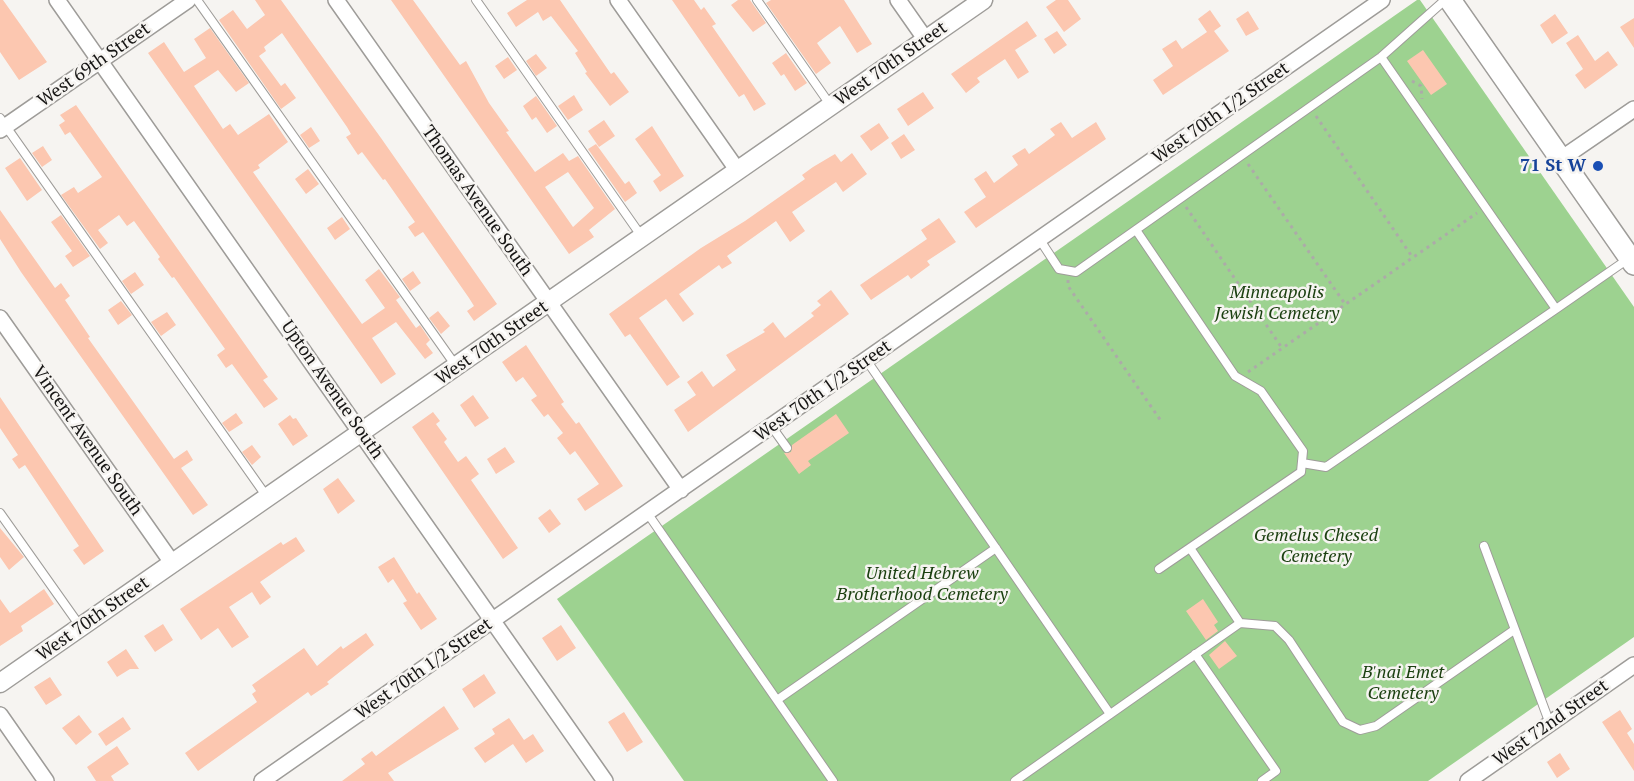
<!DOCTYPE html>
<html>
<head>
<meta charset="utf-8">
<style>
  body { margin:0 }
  canvas { display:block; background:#f6f4f1 }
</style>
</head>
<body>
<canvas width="1634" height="781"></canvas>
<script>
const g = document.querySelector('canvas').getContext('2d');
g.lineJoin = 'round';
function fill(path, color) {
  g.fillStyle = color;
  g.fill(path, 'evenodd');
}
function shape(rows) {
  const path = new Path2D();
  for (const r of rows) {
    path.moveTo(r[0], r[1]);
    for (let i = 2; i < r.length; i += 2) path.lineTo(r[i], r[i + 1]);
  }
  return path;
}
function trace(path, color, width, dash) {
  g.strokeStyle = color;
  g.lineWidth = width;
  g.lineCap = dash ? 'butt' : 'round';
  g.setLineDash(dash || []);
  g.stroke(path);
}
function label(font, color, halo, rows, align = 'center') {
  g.font = font + ' "PT Serif",serif';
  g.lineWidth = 5;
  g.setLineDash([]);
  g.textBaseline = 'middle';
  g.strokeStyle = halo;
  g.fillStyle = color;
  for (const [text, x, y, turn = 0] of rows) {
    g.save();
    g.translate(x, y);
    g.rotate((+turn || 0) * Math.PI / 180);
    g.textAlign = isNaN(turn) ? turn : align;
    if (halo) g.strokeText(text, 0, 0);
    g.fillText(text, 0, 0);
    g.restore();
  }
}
const green = shape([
  [1417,0,1420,0,1634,307,1634,637,1428,781,684,781,557,599]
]);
const building = shape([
  [0,0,3,0,47,62,19,80,0,52],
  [255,0,281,0,381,138,497,304,474,321,467,311,474,306,469,298,423,232,415,237,408,227,415,222,385,179,383,180,362,152,358,155,346,137,351,134,347,127,282,33,264,47,266,51,259,56,281,86,285,83,296,98,281,109,219,20,233,10,247,29,265,15],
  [391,0,413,0,460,65,466,61,489,103,509,131,506,132,535,172,563,153,569,161,578,156,615,209,589,230,594,237,569,254],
  [568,172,594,208,573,227,545,187],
  [527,0,560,0,611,74,614,72,629,92,610,106,585,73,587,72,575,53,578,51,551,16,543,21,538,12,516,27,507,13],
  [672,0,694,0,701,10,704,7,716,24,712,26,766,104,754,111,744,94,739,97],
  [738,0,750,0,766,23,753,32,731,5],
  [771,0,844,0,872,44,857,53,840,26,817,43,831,63,816,74,766,3],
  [1056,0,1068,0,1081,19,1064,32,1046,7],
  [1210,10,1221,26,1214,31,1229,51,1163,95,1153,80,1173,66,1162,49,1176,40,1182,49,1207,32,1198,19],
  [1248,11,1259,29,1246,36,1236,19],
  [1555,14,1568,33,1552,44,1540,25],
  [1634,18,1634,48,1620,27],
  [1027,21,1037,36,1015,50,1029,72,1018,79,1005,59,977,78,980,82,966,93,951,74],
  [210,28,249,83,236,92,218,70,194,86,223,129,230,124,238,135,269,114,288,142,258,165,260,168,253,172,323,270,362,324,385,308,365,280,379,269,400,297,396,300,416,328,420,325,430,340,426,344,433,353,425,359,396,322,372,338,396,374,381,384,148,53,164,42,184,72,206,58,194,39],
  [1057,31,1067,45,1054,54,1044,39],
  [1578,35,1595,61,1608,51,1618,65,1585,89,1575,75,1583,69,1566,43],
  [1423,50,1447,84,1431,95,1407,61],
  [786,53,807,83,795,91,784,74,781,76,772,63],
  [536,54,547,68,536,76,526,61],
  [508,57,517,70,504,79,495,66],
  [923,92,934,108,908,126,897,109],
  [574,95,583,110,568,120,558,106],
  [536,96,557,126,547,133,536,117,532,120,523,106],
  [76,105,268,377,263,380,278,399,264,408,232,364,226,368,217,355,225,349,174,277,172,278,158,259,160,257,134,221,127,226,119,215,98,230,108,243,100,249,61,195,74,187,78,193,102,177,70,132,65,135,59,125,65,121,60,115],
  [604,120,615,136,599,147,588,131],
  [1061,122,1072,138,1096,122,1106,139,976,228,964,212,986,197,974,179,986,171,994,183,1018,165,1012,156,1025,148,1029,154,1055,135,1050,129],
  [879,123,889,138,871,151,860,136],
  [652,126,684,176,660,192,653,181,661,175,635,139],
  [311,127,320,141,309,148,300,135],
  [904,134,915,150,901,159,891,143],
  [596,144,625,184,629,181,637,193,625,202,588,149],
  [43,146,52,160,42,167,32,153],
  [852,153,867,174,843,192,836,182,792,212,805,231,790,242,776,221,727,256,732,263,722,269,719,265,679,294,694,314,683,322,666,299,639,318,680,377,667,386,630,334,625,337,609,314,701,248,745,221,805,179,802,175,813,167,835,154,841,162],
  [20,158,42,190,27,201,5,168],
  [308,169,319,184,306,194,295,179],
  [0,210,55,288,61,283,70,296,65,300,90,337,88,338,174,459,187,450,193,460,181,468,208,505,193,515,21,272,0,239],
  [61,215,90,256,73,267,65,256,72,251,51,222],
  [342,217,350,229,335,240,327,228],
  [939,218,956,242,927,261,930,265,911,279,908,275,871,300,860,285,927,239,921,230],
  [413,271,421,283,410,291,402,279],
  [135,272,144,285,131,294,122,281],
  [831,290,849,314,688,432,674,410,696,395,687,382,702,371,713,387,736,370,726,355,765,332,763,330,773,322,785,338,814,316,811,313,821,305,817,301],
  [121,301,132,315,118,325,108,310],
  [438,311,450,326,441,334,429,318],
  [167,312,176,325,161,336,151,322],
  [526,345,564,402,561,404,576,424,579,422,623,486,585,511,577,499,599,484,575,451,570,455,557,438,563,433,548,414,544,417,531,400,537,396,523,377,516,382,502,362],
  [473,395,489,418,475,427,460,405],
  [0,397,104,551,84,565,73,550,79,546,25,465,19,469,12,459,18,455,0,428],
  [433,412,440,421,436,424,447,439,444,442,458,462,466,456,479,474,471,480,518,548,503,559,412,427],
  [236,413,243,423,229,432,222,423],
  [836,414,849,433,808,461,811,465,799,474,784,453,791,452,792,445],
  [290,415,293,419,296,418,308,436,293,446,278,424],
  [252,445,261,457,252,465,242,452],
  [505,447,515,462,496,474,487,459],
  [338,478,355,501,338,514,323,489],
  [550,509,561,524,549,533,538,518],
  [0,528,24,557,9,570,0,557],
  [296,537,305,551,260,582,271,597,260,605,252,592,229,607,249,637,232,648,218,628,201,640,180,609,281,542,283,545],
  [394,557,417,594,419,592,437,619,421,630,403,603,407,601,393,579,388,583,378,567],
  [44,589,54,604,21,626,23,631,0,646,0,599,10,613],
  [1203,599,1218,622,1214,625,1218,631,1206,640,1186,611],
  [163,624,173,640,155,652,144,636],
  [561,625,576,648,557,661,542,638],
  [366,633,374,645,327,682,329,684,311,696,308,692,198,771,185,753,257,702,252,694,256,691,252,685,304,648,317,666,341,646,343,649],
  [1225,641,1237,656,1219,669,1209,655],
  [126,649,139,669,130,669,117,677,107,662],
  [484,674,496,693,474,708,462,689],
  [50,677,62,695,46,705,34,687],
  [444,706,459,729,388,773,394,781,342,781,365,764,361,759,372,751,376,756],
  [1620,710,1632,729,1627,733,1634,744,1634,771,1602,722],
  [624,712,643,742,627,752,608,722],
  [79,715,92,732,76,745,62,728],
  [123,717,131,729,106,746,98,734],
  [509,718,524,740,533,734,544,751,526,763,513,744,485,763,474,748,495,734,492,729],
  [117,746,129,764,111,776,114,781,96,781,87,767],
  [1560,753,1570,769,1557,778,1547,762]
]);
const path = shape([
  [1412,81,1421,86,1422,99],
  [1316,116,1413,258],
  [1248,164,1345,304],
  [1186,207,1282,348],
  [1068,280,1068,286,1161,421],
  [1248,372,1477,213]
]);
const service = shape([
  [197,0,456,366],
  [476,0,642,237],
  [757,0,831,106],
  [1381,57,1556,309,1628,259],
  [0,118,267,497],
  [1136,230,1235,376,1261,391,1303,451,1301,472,1159,569],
  [1040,240,1059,269,1076,272,1381,57,1445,0],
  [867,361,1110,714],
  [772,427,787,448],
  [1302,463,1326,467,1556,309],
  [0,513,80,626],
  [648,514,833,781],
  [1484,546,1550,724],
  [1190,548,1240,623],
  [1195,654,1276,771,1262,781],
  [777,700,996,548],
  [1015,781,1240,623,1275,626,1289,640,1343,722,1360,730,1376,726,1514,630]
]);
const minor = shape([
  [57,0,605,781],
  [336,0,681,490],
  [618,0,738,171],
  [898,0,926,40],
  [0,130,188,0],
  [1561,159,1634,109],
  [0,318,173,564],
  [0,715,46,781],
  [262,781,1382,0],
  [1468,781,1634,665]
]);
const tertiary = shape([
  [0,683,983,0]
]);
const secondary = shape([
  [1450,0,1634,264]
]);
const markers = [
  [1598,166,6,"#1a4fb4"]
];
const streetNames = [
  ["West 70th Street",891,64,-35],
  ["West 69th Street",94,65,-35],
  ["West 70th 1/2 Street",1221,113,-35],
  ["Thomas Avenue South",477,201,55],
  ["West 70th Street",492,343,-35],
  ["Upton Avenue South",332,390,55],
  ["West 70th 1/2 Street",823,391,-35],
  ["Vincent Avenue South",87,441,55],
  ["West 70th Street",93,619,-35],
  ["West 70th 1/2 Street",424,669,-35],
  ["West 72nd Street",1551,723,-35]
];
const transitNames = [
  ["71 St W",1586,166]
];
const parkNames = [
  ["Minneapolis",1277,293],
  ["Jewish Cemetery",1277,314],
  ["Gemelus Chesed",1316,536],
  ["Cemetery",1316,557],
  ["United Hebrew",922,574],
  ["Brotherhood Cemetery",922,595],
  ["B'nai Emet",1403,673],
  ["Cemetery",1403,694]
];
fill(green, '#9dd290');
fill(building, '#fcc7b0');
trace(service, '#9e9c99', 10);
trace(minor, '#9e9c99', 18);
trace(tertiary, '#9e9c99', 21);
trace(secondary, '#9e9c99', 24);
trace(path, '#acaba8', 3, [3, 4.5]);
trace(service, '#fff', 8);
trace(minor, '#fff', 15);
trace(tertiary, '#fff', 18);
trace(secondary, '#fff', 21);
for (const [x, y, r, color] of markers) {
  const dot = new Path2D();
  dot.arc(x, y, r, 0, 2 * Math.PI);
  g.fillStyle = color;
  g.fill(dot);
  trace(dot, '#f6f4f1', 2);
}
label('18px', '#161514', '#f6f4f1', streetNames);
label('bold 18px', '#164399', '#f6f4f1', transitNames, 'right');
label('italic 18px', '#1b4010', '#f6f4f1', parkNames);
</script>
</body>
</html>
